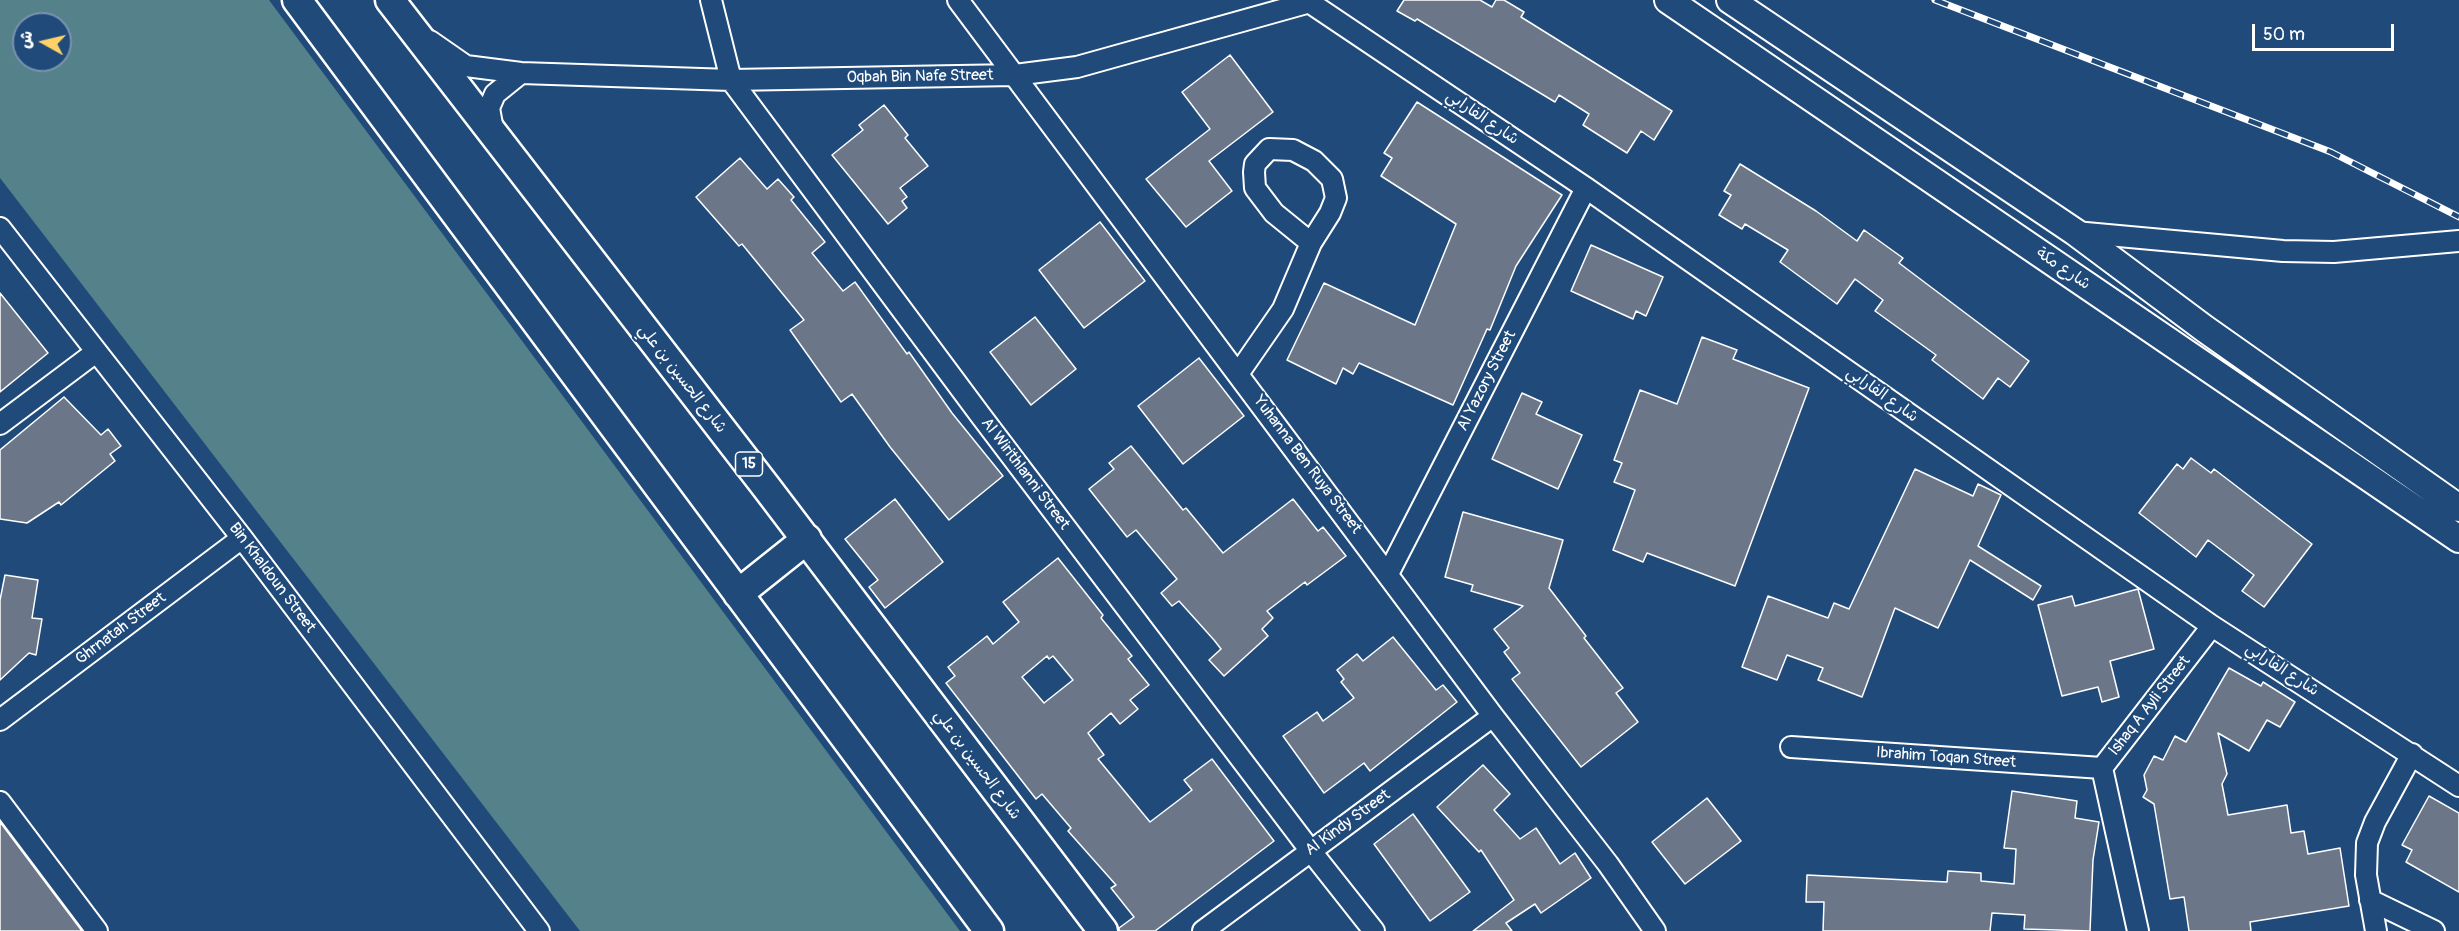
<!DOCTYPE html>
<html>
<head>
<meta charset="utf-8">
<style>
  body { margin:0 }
  #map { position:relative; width:2459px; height:931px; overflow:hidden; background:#1f4a7a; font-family:Pangolin,"Playpen Sans Arabic",sans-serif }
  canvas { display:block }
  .north { position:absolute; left:12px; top:12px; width:60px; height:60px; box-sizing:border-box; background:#1f4a7a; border:2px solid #7992af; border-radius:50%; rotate:278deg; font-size:16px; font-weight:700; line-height:24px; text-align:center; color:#fff }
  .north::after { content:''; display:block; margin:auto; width:21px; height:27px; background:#ffd166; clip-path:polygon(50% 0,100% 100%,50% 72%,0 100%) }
  .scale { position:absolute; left:2252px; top:24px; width:142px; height:27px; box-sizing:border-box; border:3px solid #fff; border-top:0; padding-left:8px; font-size:18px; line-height:21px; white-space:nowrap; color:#fff; -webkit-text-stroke:4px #1f4a7a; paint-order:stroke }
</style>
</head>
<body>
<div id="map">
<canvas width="2459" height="931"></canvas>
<div class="north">ش</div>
<div class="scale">50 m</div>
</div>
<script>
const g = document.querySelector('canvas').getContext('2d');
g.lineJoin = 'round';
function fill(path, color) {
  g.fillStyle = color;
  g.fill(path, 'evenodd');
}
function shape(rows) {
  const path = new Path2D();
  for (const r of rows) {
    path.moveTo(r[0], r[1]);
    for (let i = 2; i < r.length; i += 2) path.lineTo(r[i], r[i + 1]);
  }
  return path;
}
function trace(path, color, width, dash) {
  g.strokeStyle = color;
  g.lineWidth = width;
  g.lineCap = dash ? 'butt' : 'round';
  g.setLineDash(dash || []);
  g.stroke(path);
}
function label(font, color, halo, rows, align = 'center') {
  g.font = font + ' Pangolin,"Playpen Sans Arabic",sans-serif';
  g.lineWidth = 4.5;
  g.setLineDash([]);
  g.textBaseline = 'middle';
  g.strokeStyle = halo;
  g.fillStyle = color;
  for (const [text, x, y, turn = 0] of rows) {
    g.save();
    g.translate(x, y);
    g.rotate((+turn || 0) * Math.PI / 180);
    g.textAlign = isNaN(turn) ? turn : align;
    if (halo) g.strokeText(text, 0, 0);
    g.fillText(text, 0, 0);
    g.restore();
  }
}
const green = shape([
  [0,0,269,0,960,931,580,931,0,178],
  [24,24,60,24,60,60,24,60]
]);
const building = shape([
  [1404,0,1480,0,1492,7,1496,0,1504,0,1524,12,1521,17,1672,111,1654,140,1641,131,1627,153,1583,125,1589,114,1559,95,1555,102,1417,19,1415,21,1397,11,1404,0],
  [1230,55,1273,112,1209,161,1232,191,1186,227,1146,179,1210,129,1182,92,1230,55],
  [1417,102,1562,195,1516,266,1490,330,1487,329,1453,405,1359,363,1353,374,1343,368,1336,384,1287,360,1324,283,1415,325,1456,224,1381,176,1392,158,1384,153,1417,102],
  [884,105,908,135,905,138,928,166,900,188,907,197,902,201,907,208,888,224,832,155,863,130,859,125,884,105],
  [740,158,767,189,778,179,794,197,791,200,825,242,812,253,843,291,855,282,907,354,909,352,952,413,1003,476,949,520,890,447,852,394,841,402,790,330,804,320,742,244,739,246,696,197,740,158],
  [1740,164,1816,211,1857,241,1864,230,1903,258,1899,263,2029,361,2010,387,1998,378,1983,399,1932,360,1936,355,1875,311,1883,300,1855,279,1837,304,1780,262,1788,250,1745,224,1742,229,1719,215,1731,195,1724,191,1740,164],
  [1100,222,1145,281,1084,328,1039,270,1100,222],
  [1591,245,1663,277,1646,316,1636,311,1633,319,1571,291,1591,245],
  [0,293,48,353,0,392,0,293],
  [1035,317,1076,369,1031,405,990,352,1035,317],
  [1702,337,1737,350,1733,359,1809,388,1735,586,1647,553,1643,562,1613,550,1635,490,1614,482,1622,463,1614,460,1640,390,1677,404,1702,337],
  [1199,358,1244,416,1183,464,1138,406,1199,358],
  [1522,393,1542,402,1536,414,1582,435,1558,489,1492,459,1522,393],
  [64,397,101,435,108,429,121,446,110,454,115,461,61,505,59,502,27,523,0,519,0,450,64,397],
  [1131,446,1183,510,1186,508,1223,553,1293,499,1318,531,1323,527,1346,556,1307,585,1305,582,1267,611,1273,618,1262,629,1268,636,1224,676,1209,660,1221,649,1214,640,1179,601,1172,606,1161,593,1177,579,1136,530,1127,537,1089,489,1114,469,1109,463,1131,446],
  [2191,458,2211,473,2214,469,2312,544,2264,607,2242,591,2254,575,2208,540,2196,557,2139,513,2177,464,2183,469,2191,458],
  [1915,469,1973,496,1978,484,2001,495,1978,546,2041,586,2033,600,1970,560,1938,628,1895,608,1862,697,1818,680,1823,668,1787,655,1777,680,1742,667,1768,596,1828,618,1834,603,1849,609,1915,469],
  [895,499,943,562,885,608,869,587,878,580,845,539,895,499],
  [1463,512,1563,540,1549,588,1586,636,1584,638,1623,688,1616,693,1638,722,1581,767,1512,679,1520,673,1504,652,1509,648,1494,629,1523,606,1471,591,1473,585,1445,577,1463,512],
  [1058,558,1103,615,1101,618,1132,656,1128,659,1149,685,1130,700,1138,709,1120,724,1111,713,1088,733,1104,755,1098,759,1150,822,1192,790,1184,780,1212,759,1274,841,1155,931,1119,931,1119,928,1134,917,1111,888,1116,885,1068,831,1071,828,1042,794,1036,799,946,683,955,676,948,667,987,636,993,644,1019,622,1003,602,1058,558],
  [1047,656,1049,659,1053,656,1073,680,1044,703,1022,677,1047,656],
  [5,575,38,580,32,618,42,619,36,655,29,653,0,680,0,600,5,575],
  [2138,589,2154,649,2110,661,2119,697,2102,702,2098,687,2062,696,2038,605,2072,596,2075,606,2138,589],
  [1393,637,1436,690,1443,685,1457,702,1370,771,1364,763,1324,793,1283,736,1317,712,1323,721,1354,698,1341,682,1344,679,1337,670,1357,654,1363,661,1393,637],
  [2229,668,2261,686,2263,682,2295,702,2280,727,2267,720,2249,751,2218,733,2227,774,2222,784,2228,815,2287,805,2291,833,2304,831,2308,854,2340,848,2349,906,2250,922,2251,931,2189,931,2184,897,2170,899,2154,804,2143,797,2147,790,2144,775,2154,756,2163,760,2175,736,2186,742,2229,668],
  [1483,765,1510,794,1494,810,1520,839,1536,828,1560,864,1575,853,1591,878,1541,913,1535,904,1506,923,1512,931,1473,931,1514,900,1481,850,1479,852,1437,807,1483,765],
  [2012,791,2077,801,2075,818,2099,822,2093,860,2090,931,2024,929,2025,915,1992,913,1990,931,1823,931,1824,902,1806,902,1807,875,1947,882,1948,871,1981,873,1981,881,2014,884,2016,849,2004,848,2012,791],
  [2429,796,2459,813,2459,892,2406,862,2412,850,2402,845,2429,796],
  [1707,798,1741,841,1685,884,1652,842,1707,798],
  [1413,814,1470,892,1430,921,1374,844,1413,814],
  [0,822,82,931,0,931,0,822]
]);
const minor = shape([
  [711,0,731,80,981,416,1310,850,1374,931],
  [958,0,1493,716,1608,864,1655,931],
  [1306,0,1586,188,2212,626,2459,786],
  [430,41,466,66,521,73,731,80,1015,75,1077,67,1310,2],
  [493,130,489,108,495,94,521,73],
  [0,228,242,538,539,931],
  [2075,232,2283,251,2334,252,2459,241],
  [1238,374,1283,309,1311,243,1330,213,1336,198,1332,179,1314,161,1293,150,1269,149,1255,164,1254,172,1255,188,1274,213,1311,243],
  [0,424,96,352],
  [1388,574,1586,188],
  [0,720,242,538],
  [1791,747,2102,768],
  [0,802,97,931],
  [2370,900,2434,931],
  [1203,931,1493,716],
  [2138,931,2102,768,2212,626],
  [2376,931,2366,875,2367,843,2375,822,2412,754]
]);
const major = shape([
  [1668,0,2459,539],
  [1730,0,2075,232,2205,329,2459,508]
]);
const highway = shape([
  [297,0,989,931],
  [390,0,767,488,1103,931],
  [738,594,807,539]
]);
const rail = shape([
  [1935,0,2331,152,2459,217]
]);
const shields = [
  [749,464,27]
];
const shieldNames = [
  ["15",749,464]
];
const streetNames = [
  ["Oqbah Bin Nafe Street",920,77,-1],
  ["شارع الفارابي",1482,118,34],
  ["شارع مكة",2063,269,34],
  ["شارع الحسين بن علي",682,379,52],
  ["Al Yazory Street",1487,381,-63],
  ["شارع الفارابي",1882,395,35],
  ["Yuhanna Ben Ruya Street",1307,465,53],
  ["Al Wirithlanni Street",1025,474,53],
  ["Bin Khaldoun Street",272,578,53],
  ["Ghrnatah Street",121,629,-37],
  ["شارع الفارابي",2282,670,33],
  ["Ishaq A Ayli Street",2150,706,-52],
  ["Ibrahim Toqan Street",1946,758,4],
  ["شارع الحسين بن علي",977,765,53],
  ["Al Kindy Street",1348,823,-36]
];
fill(green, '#54818a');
fill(building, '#6b7789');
trace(building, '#fff', 1.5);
trace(minor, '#fff', 24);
trace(major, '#fff', 30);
trace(highway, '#fff', 33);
trace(minor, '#1f4a7a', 20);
trace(major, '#1f4a7a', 26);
trace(highway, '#1f4a7a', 28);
trace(rail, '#fff', 7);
trace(rail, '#1f4a7a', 4.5, [14]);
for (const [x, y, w] of shields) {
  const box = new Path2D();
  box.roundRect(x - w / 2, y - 12, w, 24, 4.5);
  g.fillStyle = '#1f4a7a';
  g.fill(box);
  trace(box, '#fff', 1.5);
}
label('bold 15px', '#fff', null, shieldNames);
label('16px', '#fff', '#1f4a7a', streetNames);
</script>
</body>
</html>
